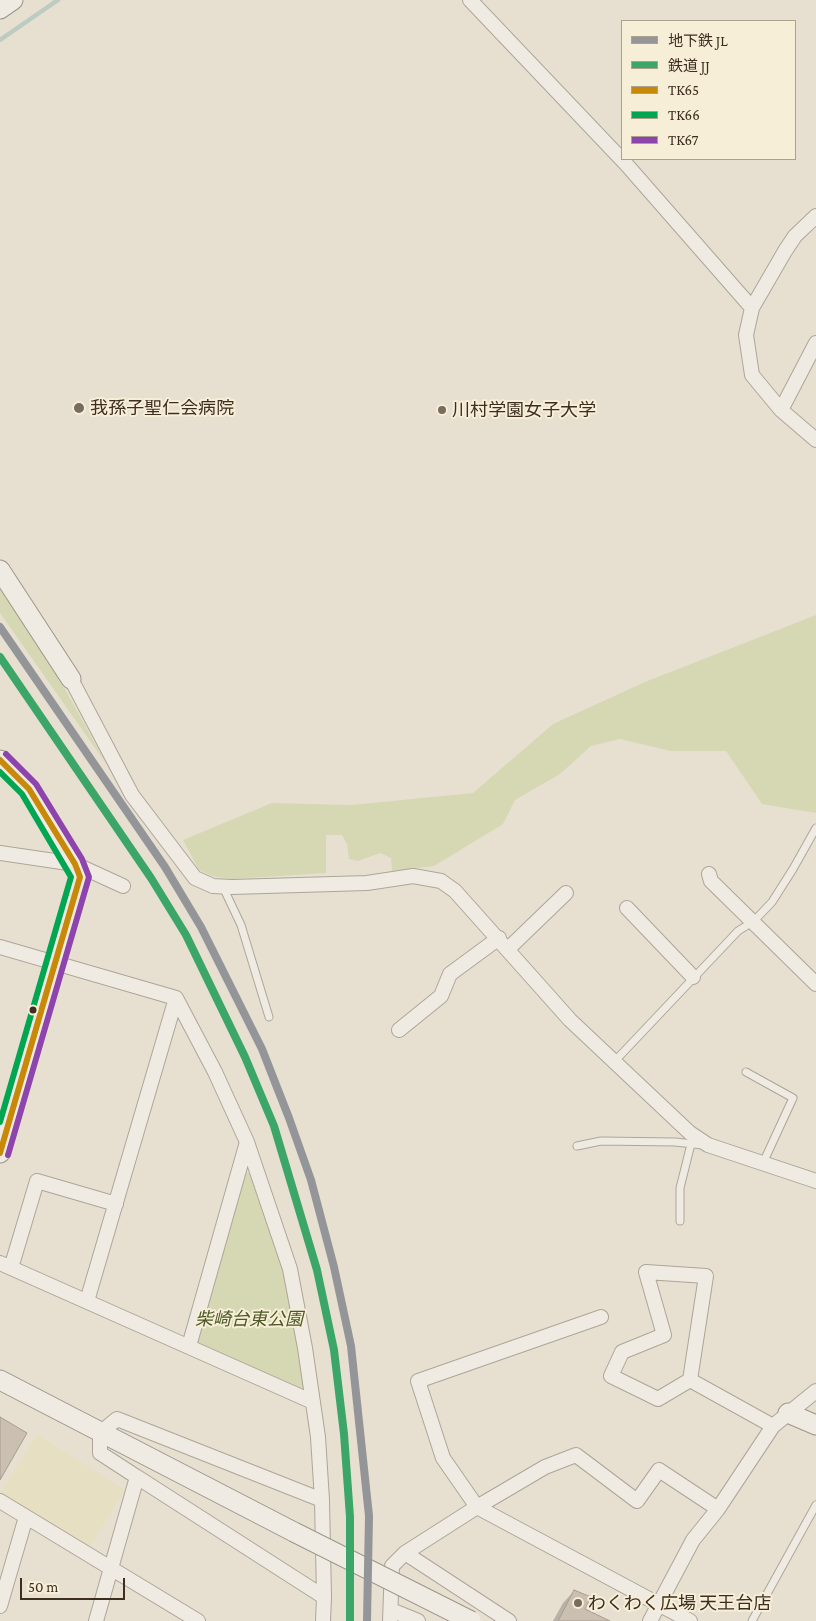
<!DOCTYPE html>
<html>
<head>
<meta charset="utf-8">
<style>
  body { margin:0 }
  #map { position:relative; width:816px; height:1621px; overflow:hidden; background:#e7e0d1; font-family:"Crimson Pro","Noto Sans JP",serif }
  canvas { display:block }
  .legend { position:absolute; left:621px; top:20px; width:175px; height:140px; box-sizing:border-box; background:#f7eed8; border:1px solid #ada18e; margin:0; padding:6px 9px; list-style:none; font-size:15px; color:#3d2e20 }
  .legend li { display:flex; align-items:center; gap:10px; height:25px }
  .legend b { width:25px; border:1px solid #ada18e }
  .scale { position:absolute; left:20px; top:1578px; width:105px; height:22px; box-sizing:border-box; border:2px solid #3d2e20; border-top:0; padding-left:6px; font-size:15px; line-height:18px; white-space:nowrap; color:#3d2e20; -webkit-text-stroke:4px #f7eed8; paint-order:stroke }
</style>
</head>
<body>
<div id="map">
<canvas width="816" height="1621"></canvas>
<ul class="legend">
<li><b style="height:6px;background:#939598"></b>地下鉄 JL</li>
<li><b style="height:6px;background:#3ca669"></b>鉄道 JJ</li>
<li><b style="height:6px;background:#c88808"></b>TK65</li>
<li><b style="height:6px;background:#00a651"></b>TK66</li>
<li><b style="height:6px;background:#8e44ad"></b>TK67</li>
</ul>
<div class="scale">50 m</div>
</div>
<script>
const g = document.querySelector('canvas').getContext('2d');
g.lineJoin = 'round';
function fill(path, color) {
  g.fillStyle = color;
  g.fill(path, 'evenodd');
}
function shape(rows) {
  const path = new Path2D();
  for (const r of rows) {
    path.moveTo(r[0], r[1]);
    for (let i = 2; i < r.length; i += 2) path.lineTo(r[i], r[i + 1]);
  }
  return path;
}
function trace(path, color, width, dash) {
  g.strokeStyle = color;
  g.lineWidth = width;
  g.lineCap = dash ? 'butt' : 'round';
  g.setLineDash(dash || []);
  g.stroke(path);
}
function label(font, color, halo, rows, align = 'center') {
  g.font = font + ' "Crimson Pro","Noto Sans JP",serif';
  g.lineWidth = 4;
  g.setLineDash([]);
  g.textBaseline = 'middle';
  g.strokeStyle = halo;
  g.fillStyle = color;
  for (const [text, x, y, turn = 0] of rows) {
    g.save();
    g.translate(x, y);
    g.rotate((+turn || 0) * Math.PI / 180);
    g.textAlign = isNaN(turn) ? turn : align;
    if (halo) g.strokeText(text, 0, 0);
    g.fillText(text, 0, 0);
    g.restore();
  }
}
const farmland = shape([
  [37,1434,125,1490,89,1548,0,1494]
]);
const green = shape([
  [0,589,45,653,107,765,0,613],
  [816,615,816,813,762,804,726,751,671,751,620,739,591,746,560,774,515,800,503,824,434,866,392,871,391,858,380,853,358,861,349,859,347,844,342,835,326,835,326,873,232,879,212,876,199,870,183,840,272,803,351,805,473,793,553,724,645,682],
  [250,1172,277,1250,292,1304,307,1393,195,1344,242,1175]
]);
const shadow = shape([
  [574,1591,583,1609,608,1621,553,1621,563,1603]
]);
const stream = shape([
  [0,40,58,0]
]);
const building = shape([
  [0,1417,27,1433,0,1480,0,1417],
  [574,1590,591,1597,585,1609,610,1621,558,1621,574,1590]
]);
const lane = shape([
  [223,887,241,925,269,1017],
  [614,1062,738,931,754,921,772,902,793,869,816,828],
  [746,1072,793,1098,763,1163],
  [577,1146,601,1141,675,1142,703,1145],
  [680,1221,680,1188,691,1144],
  [752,1621,816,1505]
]);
const street = shape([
  [470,0,626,164,752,308],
  [816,216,795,236,785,251,752,308,746,335,752,375,781,410,816,440],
  [781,410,816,343],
  [71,679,132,795,195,878,213,886,232,887,367,883,413,876,441,881,455,891,570,1020,690,1133,708,1145,816,1181],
  [0,853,75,864,123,886],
  [709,874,711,881,816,984],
  [627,908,693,977],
  [0,947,176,998,215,1072,247,1142,290,1269,305,1348,318,1437,322,1500,324,1597],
  [508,949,566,893],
  [399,1030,441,996,450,974,499,938],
  [0,1263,313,1402],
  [11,1268,37,1181,116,1204],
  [87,1301,176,998],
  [601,1317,418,1381,443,1458,477,1507,690,1621],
  [189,1346,247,1142],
  [690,1380,658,1399,611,1376,622,1352,664,1335,646,1272,706,1276,690,1380,773,1426],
  [137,1477,100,1453,100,1433,117,1419,322,1500],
  [0,1501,198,1621],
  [405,1553,509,1621],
  [0,1606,26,1517],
  [391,1610,418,1621],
  [96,1621,137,1477,324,1597,323,1621],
  [390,1621,392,1566,405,1553,477,1507,545,1467,576,1455,637,1501,659,1470,718,1509],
  [650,1621,693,1540,718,1509,773,1426,816,1391]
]);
const secondary = shape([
  [0,9,13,0],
  [0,570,71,679],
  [0,760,29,789,75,864,80,877,0,1153],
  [0,1380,294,1532],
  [788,1413,816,1425]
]);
const secondaryBridge = shape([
  [294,1532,471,1621]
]);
const bus1 = shape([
  [0,760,29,789,75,864,80,877,0,1153]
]);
const bus2 = shape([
  [0,772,22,794,71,877,0,1122]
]);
const bus3 = shape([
  [6,754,36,784,82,859,89,877,8,1155]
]);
const rail1 = shape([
  [0,657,151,878,186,935,245,1057,274,1126,317,1270,334,1350,344,1434,350,1517,350,1621]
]);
const metro1 = shape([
  [0,627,165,867,201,927,262,1049,289,1118,311,1180,334,1267,351,1346,369,1516,367,1621]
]);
const markers = [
  [79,408,6,"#786c5e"],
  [442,410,5,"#786c5e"],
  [33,1010,4.5,"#3d2e20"],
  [578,1603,5,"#786c5e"]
];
const poiNames = [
  ["我孫子聖仁会病院",90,408],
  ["川村学園女子大学",452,410],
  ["わくわく広場 天王台店",588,1603]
];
const parkNames = [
  ["柴崎台東公園",249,1319]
];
fill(farmland, '#e6dfc2');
fill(green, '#d6d7b3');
fill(shadow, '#0003');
trace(stream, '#bcccc2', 4.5);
fill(building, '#cbbfb2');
trace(building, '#a89c90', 1);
trace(lane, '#ada599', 9);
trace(street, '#ada599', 16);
trace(secondary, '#9c958a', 21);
trace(lane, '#efebe3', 7);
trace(street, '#efebe3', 14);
trace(secondary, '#efebe3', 19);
trace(secondaryBridge, '#9c958a', 21, []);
trace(secondaryBridge, '#efebe3', 19);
trace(bus1, '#c88808', 6);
trace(bus2, '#00a651', 6);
trace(bus3, '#8e44ad', 6);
trace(rail1, '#3ca669', 8);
trace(metro1, '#939598', 8);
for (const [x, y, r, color] of markers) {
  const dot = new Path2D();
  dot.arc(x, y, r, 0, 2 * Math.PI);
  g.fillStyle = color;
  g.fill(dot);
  trace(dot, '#f7eed8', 2);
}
label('18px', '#3d2e20', '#f7eed8', poiNames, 'left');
label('italic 18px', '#4d5a26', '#f7eed8', parkNames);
</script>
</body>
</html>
